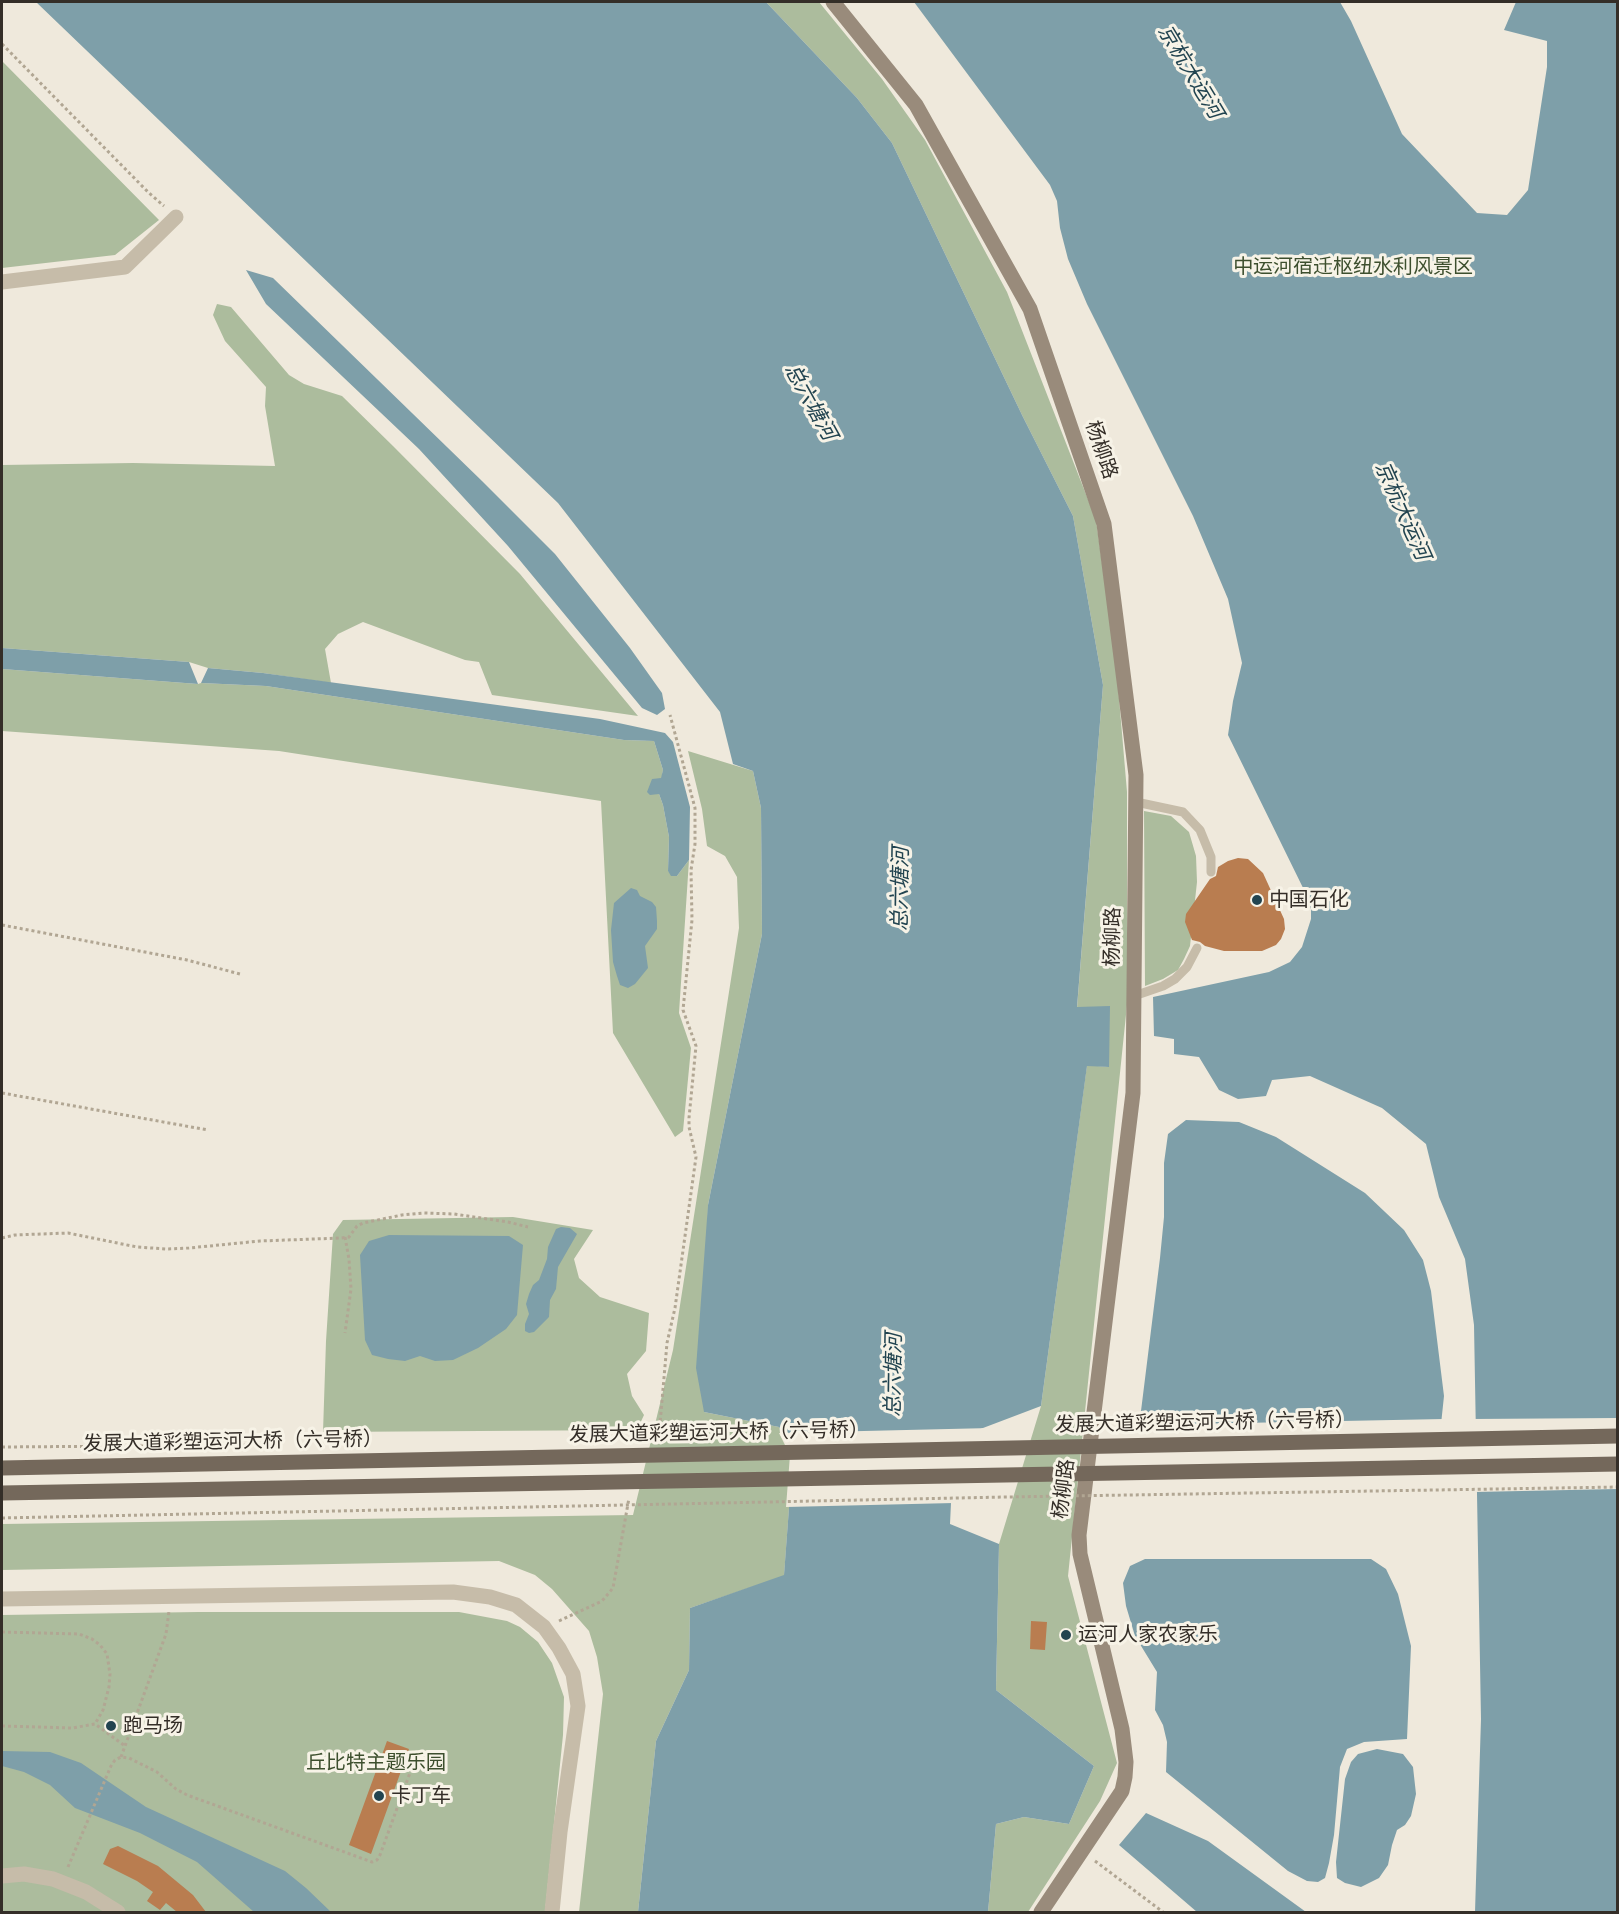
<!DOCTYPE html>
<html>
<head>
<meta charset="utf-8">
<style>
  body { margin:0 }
  #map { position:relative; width:1619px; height:1914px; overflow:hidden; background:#efe9dc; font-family:"Open Sans",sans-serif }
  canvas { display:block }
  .frame { position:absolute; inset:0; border:3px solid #342e28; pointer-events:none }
</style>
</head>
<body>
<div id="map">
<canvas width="1619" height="1914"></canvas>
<div class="frame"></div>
</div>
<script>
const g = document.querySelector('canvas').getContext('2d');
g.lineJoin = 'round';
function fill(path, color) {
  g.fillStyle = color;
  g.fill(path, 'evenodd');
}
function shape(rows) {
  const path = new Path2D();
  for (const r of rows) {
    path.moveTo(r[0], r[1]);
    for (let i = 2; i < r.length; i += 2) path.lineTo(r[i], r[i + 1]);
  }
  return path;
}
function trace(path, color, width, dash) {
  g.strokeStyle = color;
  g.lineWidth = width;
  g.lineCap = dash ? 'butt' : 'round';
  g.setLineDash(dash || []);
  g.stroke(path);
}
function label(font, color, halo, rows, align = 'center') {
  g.font = font + ' "Open Sans","Noto Sans SC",sans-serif';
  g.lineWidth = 6;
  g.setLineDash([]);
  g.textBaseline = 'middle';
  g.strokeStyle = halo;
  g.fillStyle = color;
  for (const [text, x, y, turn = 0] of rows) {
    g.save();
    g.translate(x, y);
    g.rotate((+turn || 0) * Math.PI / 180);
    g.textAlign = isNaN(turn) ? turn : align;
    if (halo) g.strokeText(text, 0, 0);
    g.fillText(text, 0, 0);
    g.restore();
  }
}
const green = shape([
  [766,2,819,2,882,79,925,140,1007,292,1096,520,1116,663,1127,792,1127,1005,1068,1576,1117,1763,1100,1801,1028,1912,988,1912,996,1824,1024,1817,1069,1824,1094,1766,996,1690,999,1544,1041,1406,1087,1065,1108,1067,1077,1008,1103,685,1073,516,1023,417,892,143,857,98],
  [2,61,159,220,115,255,2,268],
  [217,304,231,307,289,375,304,384,342,396,393,446,520,574,638,716,492,695,479,662,465,660,363,622,338,634,325,649,331,683,263,673,208,668,189,662,2,648,2,465,133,463,275,466,265,406,266,387,225,341,213,315],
  [2,669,198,684,201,683,266,686,624,740,654,741,663,770,659,794,663,805,669,837,668,871,677,876,689,860,679,1013,691,1048,683,1131,675,1137,613,1033,601,801,279,751,2,731],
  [688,751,753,771,761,808,762,934,708,1205,704,1412,779,1427,793,1454,784,1576,690,1608,689,1670,656,1741,638,1912,579,1912,603,1694,597,1657,589,1631,552,1589,535,1575,499,1561,2,1570,2,1524,633,1515,673,1350,739,928,737,877,725,856,707,846,702,809],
  [1144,811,1171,816,1189,832,1196,856,1197,882,1190,946,1184,959,1178,970,1163,979,1145,986],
  [513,1217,593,1230,574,1259,579,1278,600,1297,649,1313,646,1351,627,1374,632,1396,644,1415,637,1430,323,1432,326,1341,333,1234,343,1220],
  [198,1612,459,1612,507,1621,520,1627,538,1642,552,1663,564,1697,563,1735,545,1912,2,1912,2,1615]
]);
const water = shape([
  [36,2,766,2,857,98,892,143,1023,417,1073,516,1103,685,1077,1007,1110,1006,1109,1067,1087,1066,1041,1406,954,1439,950,1524,999,1544,996,1690,1094,1766,1069,1824,1024,1817,996,1824,988,1912,638,1912,656,1741,689,1670,690,1608,784,1575,793,1454,779,1427,704,1412,696,1368,708,1205,762,934,761,808,753,771,733,764,720,712,558,503],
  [914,2,1340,2,1351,21,1402,134,1477,213,1507,215,1528,190,1547,67,1547,41,1504,30,1516,2,1617,2,1617,1912,1475,1912,1481,1719,1474,1325,1465,1259,1439,1197,1426,1144,1382,1108,1310,1076,1272,1080,1266,1096,1238,1099,1219,1090,1199,1057,1174,1054,1174,1039,1154,1036,1153,997,1269,972,1290,962,1302,947,1311,919,1311,909,1307,896,1228,735,1233,701,1242,663,1228,599,1193,516,1087,304,1068,259,1060,228,1057,201,1050,185],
  [246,270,273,278,482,481,555,554,630,648,662,693,665,709,657,715,642,708,508,546,419,449,266,304],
  [2,648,189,662,198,684,2,669],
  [208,668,263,673,600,719,665,733,673,742,690,807,689,860,677,876,671,876,668,871,669,837,663,805,659,794,650,795,647,792,652,779,661,778,663,770,654,741,624,740,266,686,201,683],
  [631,888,637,890,640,896,652,902,656,907,657,921,657,929,645,946,648,968,635,984,628,988,620,985,617,976,613,962,611,930,614,903],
  [1186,1120,1239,1122,1276,1137,1365,1193,1404,1230,1423,1260,1431,1291,1444,1396,1435,1481,1141,1491,1141,1411,1160,1258,1164,1217,1164,1163,1168,1134],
  [561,1227,570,1228,577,1234,558,1267,556,1289,550,1300,549,1317,534,1332,529,1333,525,1331,525,1324,529,1314,526,1304,529,1294,533,1285,539,1280,547,1259,548,1247,556,1229],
  [389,1235,509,1236,523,1245,517,1315,506,1329,478,1348,453,1360,435,1361,420,1356,405,1361,388,1359,372,1355,365,1340,360,1255,369,1241],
  [1145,1559,1371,1559,1386,1569,1398,1594,1411,1646,1407,1739,1364,1742,1347,1749,1340,1767,1334,1835,1329,1863,1325,1878,1318,1882,1307,1881,1288,1871,1166,1772,1167,1742,1163,1725,1155,1710,1157,1672,1135,1636,1126,1606,1123,1583,1130,1566],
  [1377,1749,1403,1754,1413,1767,1416,1794,1411,1816,1405,1825,1397,1830,1392,1845,1388,1865,1379,1878,1361,1887,1345,1883,1337,1878,1336,1862,1345,1779,1351,1762,1358,1754],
  [2,1751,50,1752,81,1763,146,1807,285,1871,306,1888,331,1912,254,1912,197,1862,140,1833,75,1808,50,1785,24,1772,2,1766],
  [1146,1813,1208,1841,1306,1912,1197,1912,1119,1845]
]);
const pier = shape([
  [1617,1418,1617,1489,1474,1492,1472,1419],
  [1444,1419,1438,1482,1424,1490,1141,1494,1138,1491,1138,1425],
  [991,1428,957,1441,954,1503,786,1507,790,1455,779,1433]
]);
const building = shape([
  [1238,858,1248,859,1263,873,1284,919,1285,929,1281,939,1276,945,1262,951,1224,951,1205,946,1200,942,1192,940,1185,922,1186,914,1210,879,1216,876,1218,867,1228,861],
  [1031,1621,1047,1622,1045,1650,1030,1649],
  [387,1741,409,1749,371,1854,349,1845],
  [118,1846,158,1866,193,1895,206,1912,177,1912,166,1903,160,1910,147,1901,153,1892,137,1881,103,1864,110,1849]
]);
const path = shape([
  [2,44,149,193,164,206],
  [2,925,187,960,240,974],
  [2,1093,208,1130],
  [345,1237,349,1259,351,1289,345,1333],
  [2,1238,15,1235,68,1233,137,1247,166,1249,189,1248,260,1241,341,1238,349,1237,357,1226,363,1223,402,1215,424,1213,454,1214,508,1222,528,1227],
  [655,1438,660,1424,667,1343,675,1308,696,1157,689,1127,689,1118,696,1046,683,1010,692,920,691,870,695,844,695,808,670,715],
  [559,1621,602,1601,613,1588,629,1498],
  [2,1632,79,1634,92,1639,100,1645,107,1654,110,1674,109,1687,103,1710,95,1724],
  [2,1726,72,1728,95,1724,125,1746],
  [121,1757,166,1634,169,1611],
  [1095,1861,1163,1912],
  [68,1867,111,1766,115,1760,121,1757,129,1758,157,1772,176,1789,187,1795,372,1862,377,1860,380,1855,415,1759]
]);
const lane = shape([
  [1136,802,1183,812,1200,830,1211,857,1211,872],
  [1134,996,1163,986,1175,979,1187,967,1197,948]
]);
const street = shape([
  [2,282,125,267,176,217],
  [2,1599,453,1592,490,1597,516,1605,544,1627,559,1648,573,1674,578,1706,560,1832,552,1912],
  [2,1876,24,1874,53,1879,86,1892,118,1912]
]);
const secondary = shape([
  [833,2,916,105,1030,309,1104,524,1136,775,1133,1093,1079,1535,1080,1554,1122,1729,1126,1762,1125,1777,1122,1791,1041,1912]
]);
const pathBridge = shape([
  [2,1447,272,1445],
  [2,1518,1006,1497,1618,1487]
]);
const primaryBridge = shape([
  [2,1468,1618,1436],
  [2,1493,1618,1464]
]);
const markers = [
  [1257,900,6,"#224450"],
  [1066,1635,6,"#224450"],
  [111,1726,6,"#224450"],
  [379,1796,6,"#224450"]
];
const parkNames = [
  ["中运河宿迁枢纽水利风景区",1353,267],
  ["丘比特主题乐园",376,1763]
];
const streetNames = [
  ["杨柳路",1101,450,71],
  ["杨柳路",1113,937,-89],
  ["发展大道彩塑运河大桥（六号桥）",1205,1423,-1],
  ["发展大道彩塑运河大桥（六号桥）",719,1433,-1],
  ["发展大道彩塑运河大桥（六号桥）",233,1442,-1],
  ["杨柳路",1064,1489,-83]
];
const poiNames = [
  ["中国石化",1269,900],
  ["运河人家农家乐",1078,1635],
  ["跑马场",123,1726],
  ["卡丁车",391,1796]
];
const waterNames = [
  ["京杭大运河",1190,72,59],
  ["总六塘河",810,402,61],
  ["京杭大运河",1402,511,66],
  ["总六塘河",901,889,-89],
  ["总六塘河",894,1375,-89]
];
fill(green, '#acbc9d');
fill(water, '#7e9fa9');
fill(pier, '#efe9dc');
fill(building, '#b97d50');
trace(path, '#b1a693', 3, [3, 3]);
trace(lane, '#c6bca9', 9);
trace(street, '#c6bca9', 15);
trace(secondary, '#998b7b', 15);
trace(pathBridge, '#b1a693', 3, [3, 3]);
trace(primaryBridge, '#74685b', 15);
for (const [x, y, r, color] of markers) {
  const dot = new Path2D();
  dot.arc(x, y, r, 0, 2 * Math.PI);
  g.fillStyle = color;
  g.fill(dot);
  trace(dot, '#f7f3e7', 2);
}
label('20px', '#3d4f2e', '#f7f3e7', parkNames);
label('20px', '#342e28', '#f7f3e7', streetNames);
label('20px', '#342e28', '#f7f3e7', poiNames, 'left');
label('italic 21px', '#224450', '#f7f3e7', waterNames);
</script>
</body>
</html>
